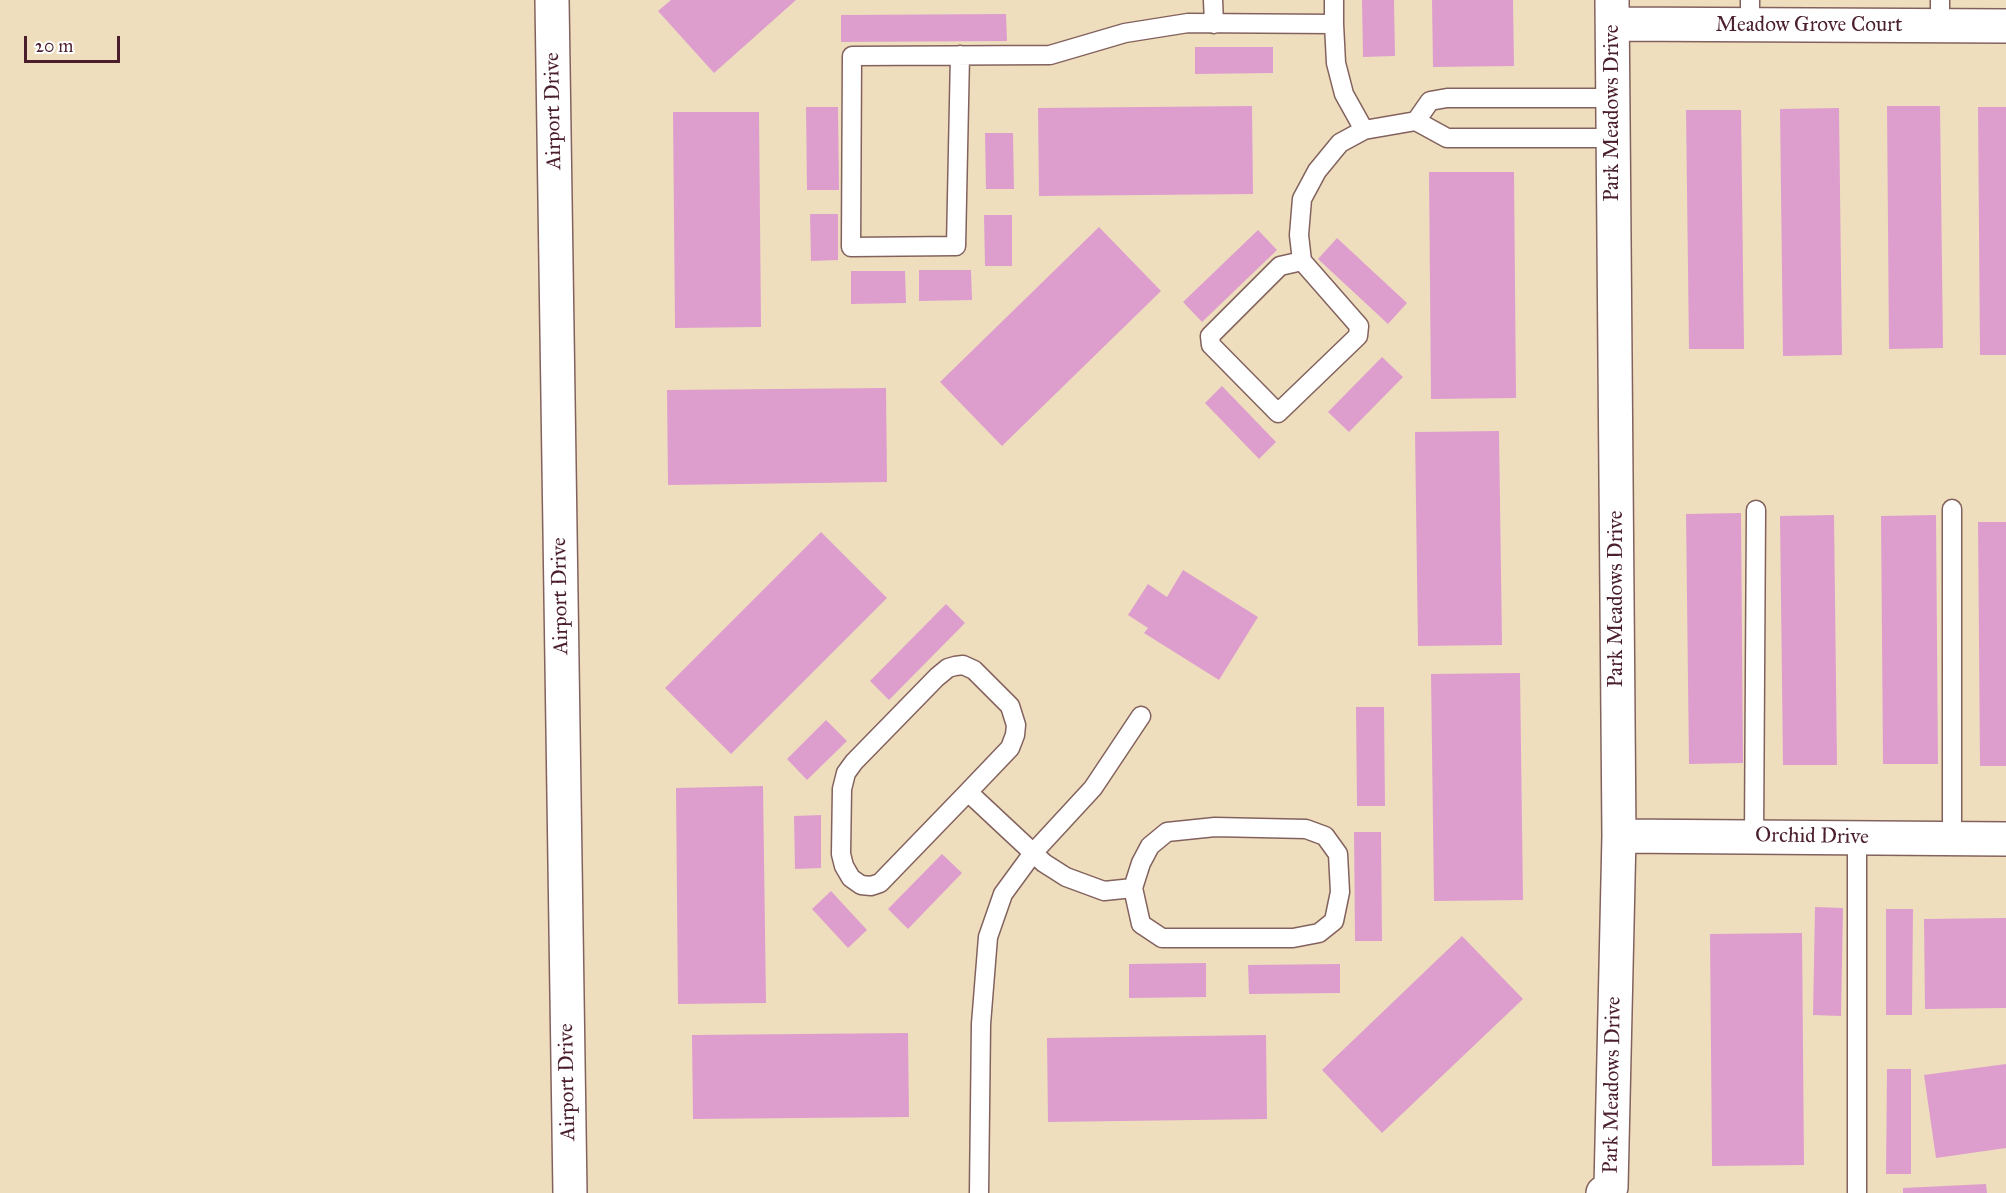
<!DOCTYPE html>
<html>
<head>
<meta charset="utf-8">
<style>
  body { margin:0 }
  #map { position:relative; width:2006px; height:1193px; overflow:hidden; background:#eedebd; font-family:"IM FELL Great Primer",serif }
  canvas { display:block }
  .scale { position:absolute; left:24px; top:36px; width:96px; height:27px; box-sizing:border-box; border:3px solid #4a1f2b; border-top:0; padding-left:8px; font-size:18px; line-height:21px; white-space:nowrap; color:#4a1f2b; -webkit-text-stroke:4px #fff; paint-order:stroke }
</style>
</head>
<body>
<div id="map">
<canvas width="2006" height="1193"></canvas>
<div class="scale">20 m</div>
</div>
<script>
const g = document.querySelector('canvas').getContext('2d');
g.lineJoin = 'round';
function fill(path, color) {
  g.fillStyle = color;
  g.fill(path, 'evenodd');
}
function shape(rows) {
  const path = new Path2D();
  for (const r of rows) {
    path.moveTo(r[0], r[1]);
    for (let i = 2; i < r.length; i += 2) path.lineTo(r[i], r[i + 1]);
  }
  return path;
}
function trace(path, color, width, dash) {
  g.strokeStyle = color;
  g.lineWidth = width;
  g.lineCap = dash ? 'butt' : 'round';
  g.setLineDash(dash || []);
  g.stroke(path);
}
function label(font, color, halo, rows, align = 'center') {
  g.font = font + ' "IM FELL Great Primer",serif';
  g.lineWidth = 6;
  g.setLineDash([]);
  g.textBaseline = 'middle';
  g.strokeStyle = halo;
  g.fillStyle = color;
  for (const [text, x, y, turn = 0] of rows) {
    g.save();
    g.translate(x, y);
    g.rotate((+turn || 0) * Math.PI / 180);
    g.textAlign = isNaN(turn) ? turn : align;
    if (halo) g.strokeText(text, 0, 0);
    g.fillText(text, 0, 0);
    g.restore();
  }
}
const building = shape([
  [671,0,796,0,714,73,658,11],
  [1362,0,1394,0,1395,56,1363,57],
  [1432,0,1513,0,1514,66,1433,67],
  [1006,14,1007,41,841,42,841,15],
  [1195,47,1273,47,1273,73,1195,74],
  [1252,106,1253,194,1039,196,1038,108],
  [1887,106,1940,106,1943,348,1889,349],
  [806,107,838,107,839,190,807,190],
  [1978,107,2006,107,2006,355,1980,355],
  [1839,108,1842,355,1783,356,1780,109],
  [1686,110,1741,110,1744,349,1689,349],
  [673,112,759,112,761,327,675,328],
  [985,133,1013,133,1014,189,986,189],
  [1429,172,1514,172,1516,398,1431,399],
  [810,214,838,214,838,260,811,261],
  [984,215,1012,215,1012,266,985,266],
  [1099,227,1161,291,1002,446,940,382],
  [1258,230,1277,250,1202,322,1183,302],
  [1337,238,1407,303,1388,324,1318,259],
  [919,270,971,270,972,300,919,301],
  [851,271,905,271,906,303,851,304],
  [1382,357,1403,377,1349,432,1328,412],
  [1222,386,1276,442,1259,459,1205,403],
  [886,388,887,482,668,485,667,390],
  [1499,431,1502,645,1418,646,1415,432],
  [1741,513,1743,763,1689,764,1686,514],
  [1834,515,1837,765,1783,765,1780,516],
  [1936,515,1938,764,1883,764,1881,516],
  [1978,522,2006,522,2006,766,1980,766],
  [821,532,887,598,731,754,665,688],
  [1183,570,1258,617,1219,680,1144,633,1148,628,1128,615,1148,584,1167,597],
  [946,604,965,623,889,700,870,681],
  [1520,673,1523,900,1434,901,1431,674],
  [1356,707,1384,707,1385,806,1357,806],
  [826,720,847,741,807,780,787,759],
  [763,786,766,1003,678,1004,676,788],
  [821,815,821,868,795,869,794,816],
  [1354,832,1381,832,1382,941,1355,941],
  [942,854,962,873,908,929,888,909],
  [831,891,867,930,848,948,812,909],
  [1815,907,1843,908,1841,1016,1813,1015],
  [1886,909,1913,909,1912,1015,1886,1015],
  [2006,918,2006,1008,1925,1009,1924,919],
  [1802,933,1804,1165,1712,1166,1710,934],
  [1462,936,1523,999,1382,1133,1322,1070],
  [1206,963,1206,997,1129,998,1129,964],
  [1340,964,1340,993,1249,994,1248,965],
  [908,1033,909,1117,693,1119,692,1035],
  [1266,1035,1267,1119,1048,1122,1047,1038],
  [2006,1064,2006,1148,1936,1158,1924,1075],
  [1887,1069,1911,1069,1911,1174,1886,1174],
  [1986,1184,1987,1193,1903,1193,1903,1188]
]);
const service = shape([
  [1213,0,1214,24],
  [1940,0,1940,27],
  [1334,24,1334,0],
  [1750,26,1750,0],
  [960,55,956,246,851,247,852,56,1050,55,1125,33,1188,23,1334,24,1336,63,1344,94,1364,130],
  [1613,98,1447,98,1430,101,1416,121,1447,138,1613,138],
  [1302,261,1280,266,1210,336,1211,345,1278,413,1358,336,1359,326,1302,261,1299,235,1302,199,1317,171,1340,143,1364,130,1416,121],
  [1952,509,1952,838],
  [968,792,1010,748,1015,735,1016,725,1010,706,974,670,963,665,955,666,948,668,937,677,854,762,846,773,842,789,841,854,844,866,851,878,861,885,871,886,880,883,968,792,1044,863,1066,877,1104,891,1133,888,1141,863,1150,846,1167,832,1215,827,1306,829,1325,836,1338,854,1340,892,1334,921,1319,933,1293,938,1162,938,1141,924,1133,888],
  [1754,837,1756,510],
  [979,1193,981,1024,988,937,1003,894,1033,853,1093,788,1141,716],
  [1857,1193,1857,838]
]);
const minor = shape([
  [1613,24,2006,26],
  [1619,836,2006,839],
  [1603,1193,1611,1187,1619,836,1612,0]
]);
const secondary = shape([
  [552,0,570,1193]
]);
const streetNames = [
  ["Meadow Grove Court",1809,26],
  ["Airport Drive",554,111,-91],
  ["Park Meadows Drive",1613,113,-90],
  ["Airport Drive",561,596,-91],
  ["Park Meadows Drive",1617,599,-90],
  ["Orchid Drive",1812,837,1],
  ["Airport Drive",568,1082,-91],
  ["Park Meadows Drive",1613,1085,-89]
];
fill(building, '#dd9ece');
trace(service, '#83625e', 21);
trace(minor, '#83625e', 36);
trace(secondary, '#83625e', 36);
trace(service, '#fff', 18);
trace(minor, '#fff', 33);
trace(secondary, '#fff', 33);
label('21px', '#4a1f2b', '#fff', streetNames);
</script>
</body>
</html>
